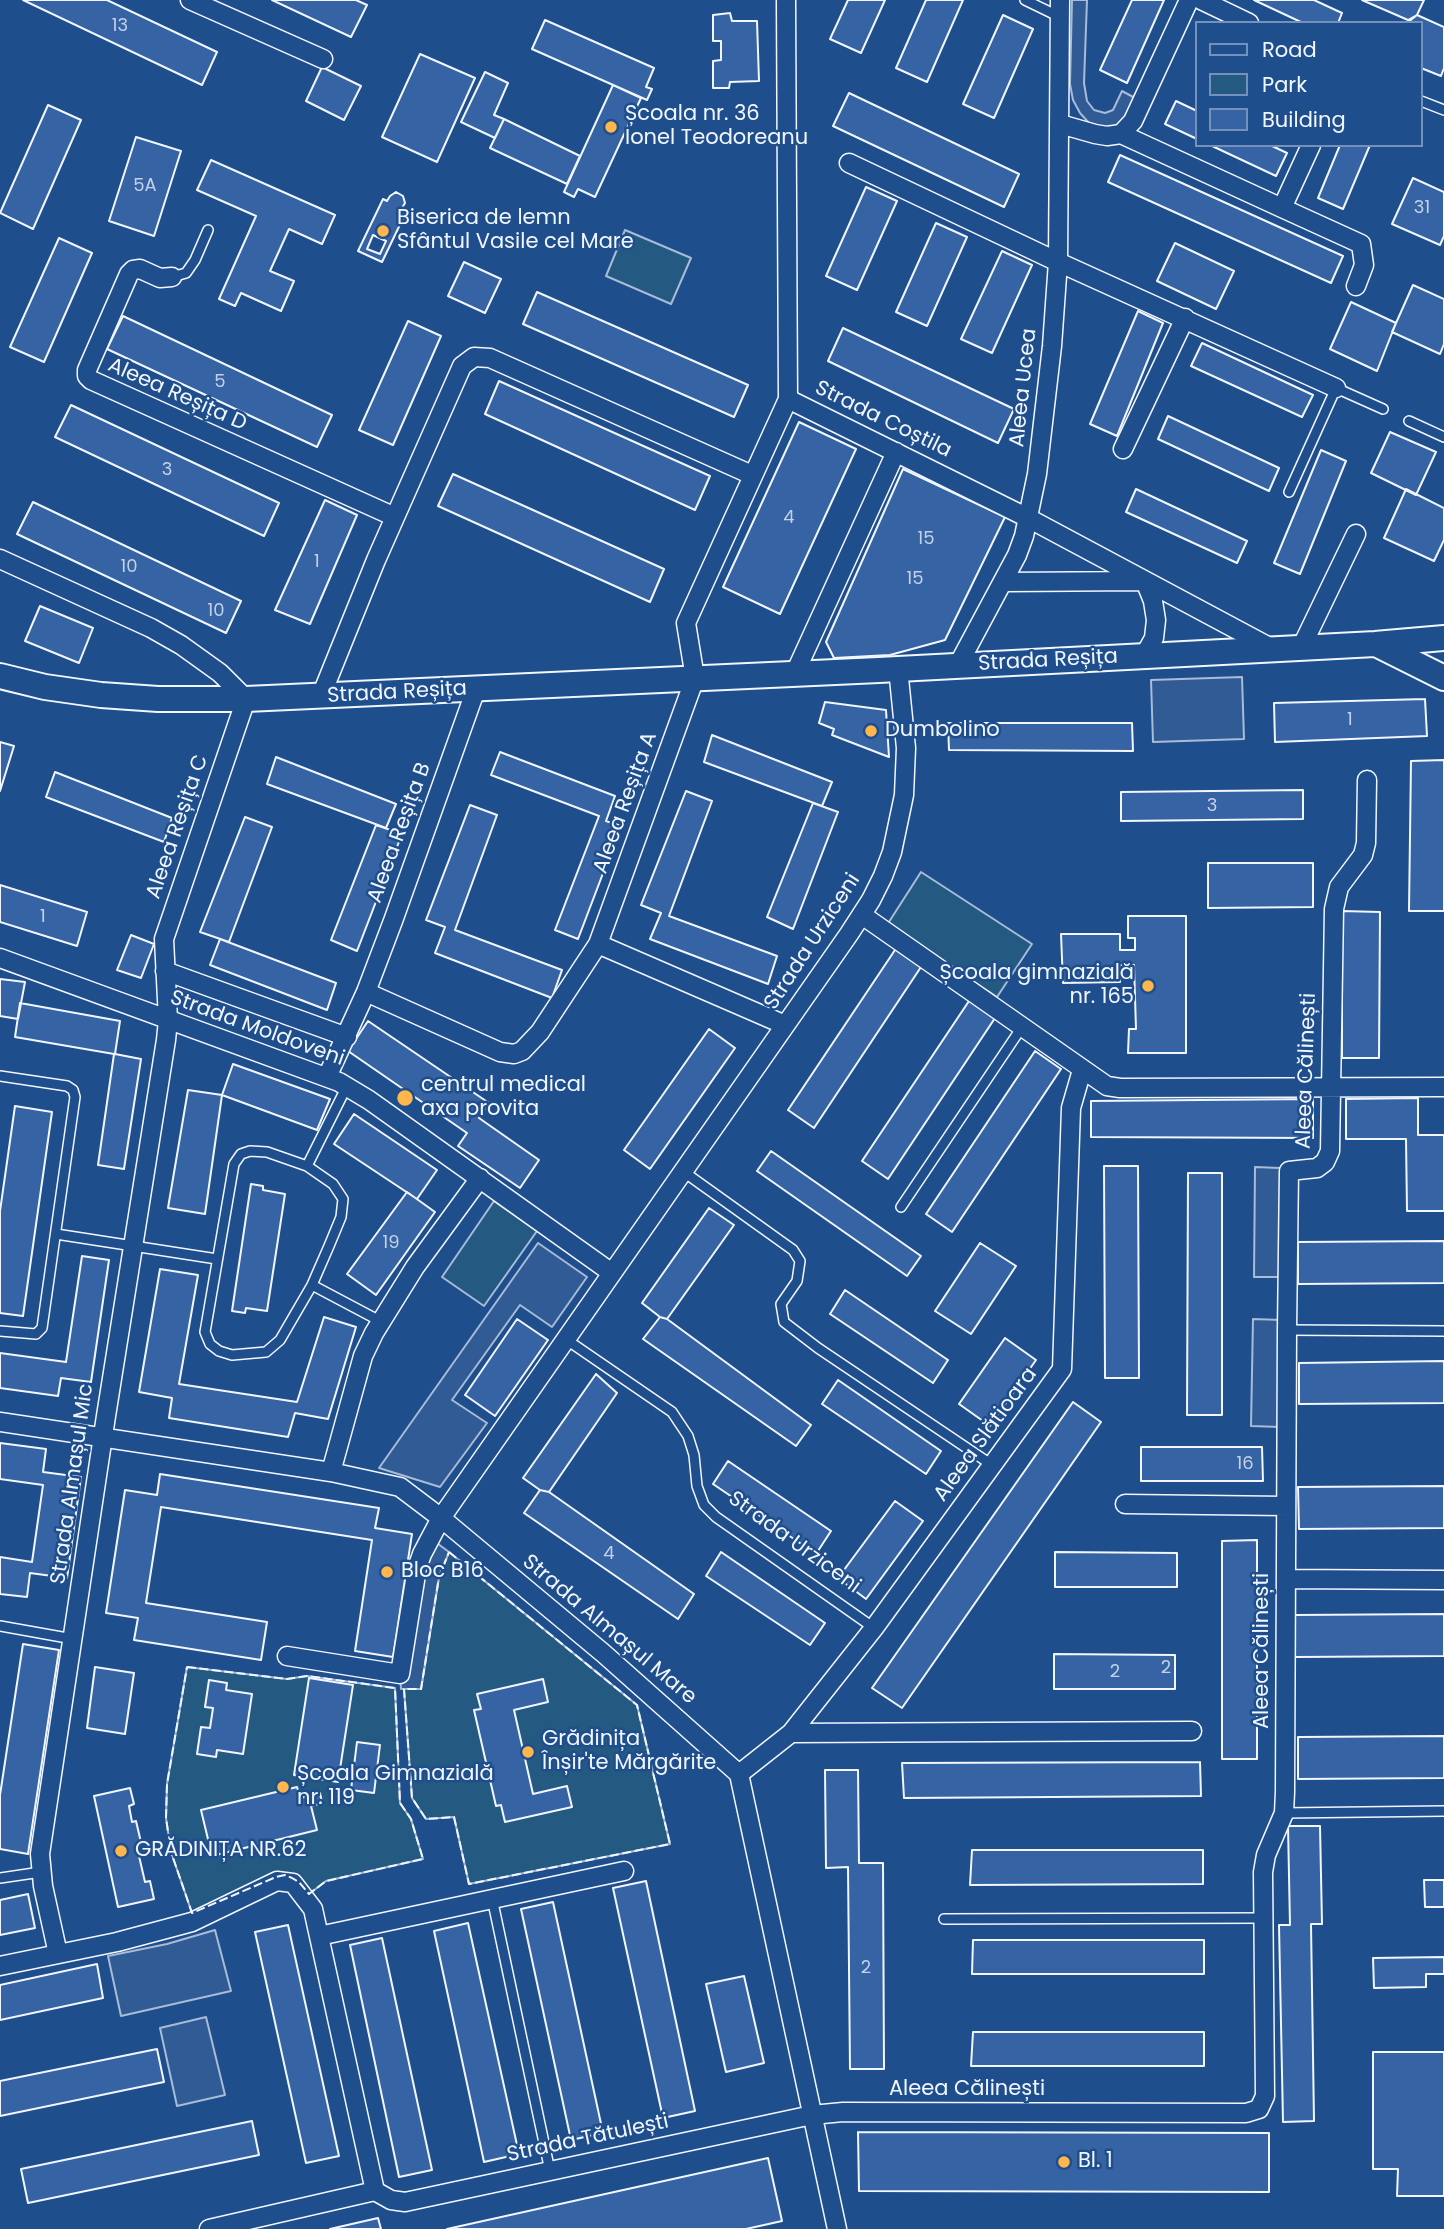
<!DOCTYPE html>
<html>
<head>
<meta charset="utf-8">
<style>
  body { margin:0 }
  #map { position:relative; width:1444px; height:2229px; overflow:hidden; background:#1f4e8c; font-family:Poppins,sans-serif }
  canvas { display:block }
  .legend { position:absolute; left:1195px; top:21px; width:228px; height:126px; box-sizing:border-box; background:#1f4e8c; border:2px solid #7391ba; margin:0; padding:9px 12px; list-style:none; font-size:21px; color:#f2f6ff }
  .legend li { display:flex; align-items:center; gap:14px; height:35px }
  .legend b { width:35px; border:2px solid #7391ba }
</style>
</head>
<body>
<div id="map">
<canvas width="1444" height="2229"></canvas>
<ul class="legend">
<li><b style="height:9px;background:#1f4e8c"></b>Road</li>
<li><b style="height:19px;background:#245a82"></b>Park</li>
<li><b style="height:19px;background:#3563a3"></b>Building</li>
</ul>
</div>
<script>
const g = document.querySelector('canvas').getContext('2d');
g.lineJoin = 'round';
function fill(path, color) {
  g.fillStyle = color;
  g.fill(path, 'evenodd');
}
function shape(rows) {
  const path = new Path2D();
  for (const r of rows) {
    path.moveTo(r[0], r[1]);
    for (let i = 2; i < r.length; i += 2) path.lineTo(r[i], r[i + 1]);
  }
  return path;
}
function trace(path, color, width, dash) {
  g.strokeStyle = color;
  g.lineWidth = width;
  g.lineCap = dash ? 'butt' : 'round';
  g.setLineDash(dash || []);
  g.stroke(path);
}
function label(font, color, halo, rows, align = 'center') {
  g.font = font + ' Poppins,sans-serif';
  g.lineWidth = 5;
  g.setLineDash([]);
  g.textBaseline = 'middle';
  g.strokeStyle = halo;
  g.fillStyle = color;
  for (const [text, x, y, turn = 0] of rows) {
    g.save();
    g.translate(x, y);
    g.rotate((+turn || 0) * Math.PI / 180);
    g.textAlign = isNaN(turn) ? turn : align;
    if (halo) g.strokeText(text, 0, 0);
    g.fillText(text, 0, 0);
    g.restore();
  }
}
const green = shape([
  [625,230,691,258,671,304,606,276,625,230],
  [921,872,1032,944,997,997,887,925,921,872],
  [494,1201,537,1231,484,1306,442,1277,494,1201],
  [449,1552,637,1705,670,1844,469,1884,454,1817,426,1819,412,1798,404,1689,421,1689,439,1577,449,1552],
  [187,1667,287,1679,307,1676,395,1688,400,1803,411,1819,423,1859,326,1881,309,1894,299,1882,192,1913,171,1852,166,1818,167,1784,187,1667]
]);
const parking = shape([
  [1072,0,1087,0,1084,83,1087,101,1094,110,1105,113,1113,110,1122,91,1135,98,1122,125,1117,131,1089,123,1080,113,1073,100,1070,84,1072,0],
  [1242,677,1244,739,1153,742,1151,680,1242,677],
  [1255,1167,1280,1168,1279,1277,1254,1277,1255,1167],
  [538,1243,587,1277,552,1327,520,1305,452,1400,487,1423,440,1487,379,1468,538,1243],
  [1253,1319,1282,1320,1280,1427,1251,1426,1253,1319],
  [430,1538,449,1552,439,1577,421,1689,401,1689,400,1674,430,1538],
  [215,1930,231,1991,121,2016,108,1956,167,1944,215,1930],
  [206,2017,225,2095,177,2106,160,2028,206,2017]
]);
const building = shape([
  [23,0,107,0,217,52,202,85,23,0],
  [272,0,356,0,367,5,351,37,272,0],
  [848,0,885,0,861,53,830,39,848,0],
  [926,0,963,0,927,82,896,68,926,0],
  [1132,0,1164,0,1127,83,1100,70,1132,0],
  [1254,0,1314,0,1342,13,1338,23,1303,23,1254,0],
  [1362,0,1424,0,1417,15,1408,20,1362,0],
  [730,13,732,21,757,21,759,81,730,82,729,88,713,88,713,61,721,60,721,41,713,41,713,15,730,13],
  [1003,15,1033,29,994,118,963,104,1003,15],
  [1417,15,1444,27,1444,68,1441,76,1421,68,1421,23,1407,23,1417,15],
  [545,20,654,68,646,87,652,89,647,100,532,49,545,20],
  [420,54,475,78,437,162,382,137,420,54],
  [322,67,361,86,344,120,306,101,322,67],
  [485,72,508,83,494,115,504,119,495,138,461,122,485,72],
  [613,85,641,98,595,197,578,189,574,197,564,192,613,85],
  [849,93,1019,174,1004,207,833,126,849,93],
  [1176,101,1197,111,1197,139,1165,124,1176,101],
  [48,105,81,120,33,229,0,213,48,105],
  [504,119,580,156,567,184,490,148,504,119],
  [136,137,181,151,154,236,109,221,136,137],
  [1210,145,1270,145,1287,153,1276,176,1210,145],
  [1340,145,1370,145,1343,209,1318,198,1340,145],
  [1120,155,1343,256,1331,283,1108,182,1120,155],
  [211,160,335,215,322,244,289,229,270,271,294,281,281,311,241,293,235,306,219,299,256,216,197,190,211,160],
  [1413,178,1444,192,1444,236,1440,245,1392,224,1413,178],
  [866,187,897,201,857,290,826,276,866,187],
  [396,192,403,196,405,203,402,208,407,210,382,262,358,251,383,199,387,201,390,196,396,192],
  [936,223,967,237,927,326,896,312,936,223],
  [373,235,386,241,380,254,367,249,373,235],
  [59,238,92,253,44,362,10,347,59,238],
  [1175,243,1234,271,1216,309,1157,281,1175,243],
  [1002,251,1032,265,992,353,961,339,1002,251],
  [464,262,501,279,485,313,448,296,464,262],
  [1413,285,1444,299,1444,344,1440,354,1392,332,1413,285],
  [537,292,748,385,734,417,523,324,537,292],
  [1351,302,1396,323,1377,371,1330,349,1351,302],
  [1138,311,1163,323,1117,436,1090,424,1138,311],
  [123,316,332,415,317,447,107,349,123,316],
  [408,321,441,336,393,445,359,430,408,321],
  [843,328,1014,409,998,443,828,361,843,328],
  [1202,343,1313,395,1302,417,1191,366,1202,343],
  [499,381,710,476,695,510,485,414,499,381],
  [71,405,279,503,264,536,55,437,71,405],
  [1168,416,1279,468,1269,491,1158,439,1168,416],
  [799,422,856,449,780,614,723,587,799,422],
  [1390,432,1436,452,1416,495,1371,473,1390,432],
  [1321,450,1346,461,1300,574,1274,563,1321,450],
  [903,469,1005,517,945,640,890,655,834,658,826,642,903,469],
  [453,474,664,569,650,602,438,506,453,474],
  [1136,489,1247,541,1237,563,1126,512,1136,489],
  [1406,489,1444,508,1444,540,1434,561,1384,538,1406,489],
  [325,500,357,515,310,624,275,610,325,500],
  [33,502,241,601,226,633,17,534,33,502],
  [40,606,93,628,79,663,25,641,40,606],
  [1425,699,1427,736,1275,742,1274,703,1425,699],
  [825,702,886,710,889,757,832,735,834,729,819,723,825,702],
  [948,723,1132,723,1133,751,949,750,948,723],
  [712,735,832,782,822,806,704,762,712,735],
  [0,742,14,746,0,791,0,742],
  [500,752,615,796,606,821,621,826,578,939,555,930,599,816,491,775,500,752],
  [276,757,396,804,386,828,267,784,276,757],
  [1444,760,1444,911,1409,911,1411,761,1444,760],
  [55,772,172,818,164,842,46,797,55,772],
  [1303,790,1303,819,1121,821,1121,792,1303,790],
  [686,791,712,801,669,916,777,956,768,984,650,939,661,913,641,905,686,791],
  [813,803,838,812,793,929,767,917,813,803],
  [470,805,497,815,455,930,562,970,552,998,435,953,445,927,426,920,470,805],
  [245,817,272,827,229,942,200,932,245,817],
  [376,825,402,834,357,951,331,940,376,825],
  [1208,863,1313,863,1313,907,1208,908,1208,863],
  [0,885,87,912,77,946,0,922,0,885],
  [1342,911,1380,912,1379,1058,1342,1058,1342,911],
  [1128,916,1186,916,1186,1053,1128,1053,1129,1029,1136,1029,1134,965,1120,965,1120,982,1063,983,1061,934,1120,934,1120,950,1135,950,1135,938,1128,938,1128,916],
  [131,935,154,944,141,978,117,970,131,935],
  [220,939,336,983,327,1010,210,965,220,939],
  [897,947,923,964,814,1128,788,1110,897,947],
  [0,979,25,982,18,1019,0,1016,0,979],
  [971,998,997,1015,888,1179,862,1161,971,998],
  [20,1003,120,1021,115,1054,141,1059,124,1169,98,1165,114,1054,15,1037,20,1003],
  [368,1021,489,1103,479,1118,539,1160,520,1188,458,1146,467,1133,348,1051,368,1021],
  [709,1029,735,1048,650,1169,624,1150,709,1029],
  [1035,1051,1061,1069,952,1232,926,1214,1035,1051],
  [233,1064,330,1099,317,1130,222,1095,233,1064],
  [188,1090,222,1095,205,1214,168,1208,188,1090],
  [1418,1098,1418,1135,1444,1135,1444,1211,1407,1211,1406,1139,1346,1139,1346,1099,1418,1098],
  [1313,1099,1313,1138,1091,1137,1091,1101,1313,1099],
  [15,1106,52,1112,23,1316,0,1313,0,1211,15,1106],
  [354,1114,437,1170,417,1199,334,1144,354,1114],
  [771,1151,921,1256,907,1276,757,1171,771,1151],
  [1104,1166,1138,1166,1139,1378,1105,1378,1104,1166],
  [1188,1173,1222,1173,1222,1415,1187,1415,1188,1173],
  [251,1184,263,1186,263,1190,285,1194,267,1311,246,1308,245,1313,232,1311,251,1184],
  [407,1192,435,1212,376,1295,347,1274,407,1192],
  [709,1208,734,1225,667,1319,660,1317,642,1303,709,1208],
  [1444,1241,1444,1283,1298,1284,1298,1242,1444,1241],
  [980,1243,1016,1266,971,1334,935,1311,980,1243],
  [82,1256,109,1260,91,1382,61,1378,58,1396,0,1388,0,1353,66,1362,82,1256],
  [160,1269,198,1275,179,1384,297,1402,324,1317,356,1327,328,1419,295,1413,288,1437,169,1418,172,1398,139,1392,160,1269],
  [845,1290,948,1360,933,1383,830,1314,845,1290],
  [660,1317,667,1319,811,1425,796,1446,643,1339,660,1317],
  [517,1319,548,1340,495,1416,465,1395,517,1319],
  [1005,1338,1036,1360,990,1426,959,1404,1005,1338],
  [1444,1361,1444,1403,1299,1404,1299,1363,1444,1361],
  [596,1374,617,1393,549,1492,540,1490,523,1478,596,1374],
  [838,1380,941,1451,926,1474,822,1404,838,1380],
  [1073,1402,1101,1422,902,1708,872,1688,1073,1402],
  [0,1443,46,1449,43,1472,81,1477,67,1578,30,1573,27,1597,0,1594,0,1557,32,1562,43,1485,0,1479,0,1443],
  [1141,1447,1262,1447,1263,1481,1141,1481,1141,1447],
  [728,1461,831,1531,816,1554,713,1484,728,1461],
  [160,1474,379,1508,375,1528,412,1534,393,1657,355,1651,372,1540,161,1507,146,1603,267,1622,261,1660,134,1640,138,1618,106,1613,125,1490,157,1495,160,1474],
  [1444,1486,1444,1528,1299,1529,1298,1487,1444,1486],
  [540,1490,549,1492,694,1594,678,1619,524,1513,540,1490],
  [895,1501,923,1521,866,1599,838,1578,895,1501],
  [1257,1540,1257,1759,1222,1759,1222,1541,1257,1540],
  [721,1552,825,1623,810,1645,706,1576,721,1552],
  [1055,1552,1177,1553,1177,1587,1055,1587,1055,1552],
  [1444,1614,1444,1656,1295,1657,1295,1615,1444,1614],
  [23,1644,59,1650,28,1854,0,1849,0,1795,23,1644],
  [1054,1654,1175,1655,1175,1689,1054,1689,1054,1654],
  [95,1667,134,1673,125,1734,87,1728,95,1667],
  [309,1678,353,1685,338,1782,294,1775,309,1678],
  [543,1679,548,1702,514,1710,533,1794,567,1786,572,1807,505,1822,501,1805,496,1806,474,1710,481,1709,477,1694,543,1679],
  [209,1680,227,1683,226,1690,252,1694,243,1754,217,1750,216,1757,197,1754,201,1727,210,1728,213,1708,205,1707,209,1680],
  [1444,1736,1444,1778,1298,1779,1298,1737,1444,1736],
  [357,1742,380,1745,374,1793,351,1790,357,1742],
  [1200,1762,1201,1796,904,1798,902,1763,1200,1762],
  [825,1770,858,1770,859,1863,883,1863,884,2069,850,2069,848,1867,826,1868,825,1770],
  [297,1787,300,1798,320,1793,322,1803,311,1806,317,1830,212,1856,201,1810,297,1787],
  [130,1788,134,1804,129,1806,132,1822,136,1821,144,1855,139,1856,145,1882,150,1881,154,1899,118,1907,94,1796,130,1788],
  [1288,1826,1320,1826,1322,1924,1311,1924,1314,2121,1283,2122,1279,1925,1290,1925,1288,1826],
  [972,1850,1203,1850,1203,1884,970,1885,972,1850],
  [1424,1880,1444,1880,1444,1907,1425,1907,1424,1880],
  [646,1881,695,2111,663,2118,613,1888,646,1881],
  [28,1894,35,1928,0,1935,0,1900,28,1894],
  [553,1902,603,2133,571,2140,521,1909,553,1902],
  [468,1923,519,2154,484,2162,434,1931,468,1923],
  [288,1925,339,2156,306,2163,255,1932,288,1925],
  [382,1938,432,2170,399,2177,350,1945,382,1938],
  [973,1940,1204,1940,1204,1974,972,1974,973,1940],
  [1444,1957,1444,1974,1426,1974,1426,1987,1374,1988,1373,1958,1444,1957],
  [97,1964,103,1998,0,2020,0,1985,97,1964],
  [744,1976,764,2063,726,2072,706,1984,744,1976],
  [973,2032,1204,2032,1204,2066,971,2066,973,2032],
  [157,2049,164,2082,0,2116,0,2081,157,2049],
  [1373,2052,1444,2052,1444,2196,1397,2196,1398,2169,1373,2169,1373,2052],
  [252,2121,259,2155,28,2203,21,2169,252,2121],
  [858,2132,1269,2133,1269,2192,859,2191,858,2132],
  [768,2158,782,2221,746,2229,447,2229,768,2158],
  [378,2218,381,2229,330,2229,378,2218]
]);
const lane = shape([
  [1025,0,1060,17],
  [1421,101,1444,110],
  [172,277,186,273,195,260,208,230],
  [1409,421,1444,437],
  [1289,492,1336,388,1383,409],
  [0,1076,67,1086,73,1090,75,1097,42,1328,36,1334,0,1331],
  [250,1151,267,1152,307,1166,333,1184,343,1199,341,1217,329,1246,312,1285,280,1340,266,1352,232,1355,219,1351,210,1344,205,1332,234,1164,241,1154,250,1151],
  [307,1166,347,1086],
  [684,1172,793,1250,800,1261,797,1281,781,1304,784,1322,818,1348,992,1465],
  [901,1207,1022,1027],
  [56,1234,217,1259],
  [312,1285,380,1321],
  [1287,1330,1444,1331],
  [567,1340,672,1412,688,1436,694,1455,697,1486,704,1505,716,1517,874,1628],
  [0,1626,73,1639],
  [1284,1813,1444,1811],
  [0,1878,41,1872],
  [492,1898,550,2171],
  [944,1919,1262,1918]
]);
const street = shape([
  [190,0,323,59],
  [1201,0,1249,23],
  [1060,124,1095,134,1107,136,1121,134,1282,208,1311,145],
  [1121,134,1133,121,1189,0],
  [849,163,1058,262,1336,388],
  [1282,208,1361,244,1364,265,1356,286],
  [172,277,160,278,140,269,133,270,129,274,87,370,87,376,91,380,395,517],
  [788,399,1028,518,1273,649],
  [1123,449,1185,318],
  [0,559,151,628,181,645,220,673,246,699,164,939,168,1020,166,1040,106,1416,40,1854,43,1886,58,1954],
  [1005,582,1142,581],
  [1301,648,1356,534],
  [1144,656,1154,638,1156,620,1153,601,1145,581],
  [958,665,1017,555,1024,536,1037,474,1052,346,1058,262,1060,0],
  [795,673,896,452],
  [321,696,376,560,462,366,474,357,490,358,752,475],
  [862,915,1107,1086,1120,1088,1444,1087],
  [598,944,785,1025],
  [0,958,339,1082,369,1100,612,1273],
  [165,971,347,1037],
  [366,992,500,1052,514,1054,522,1051,540,1032,598,944,695,678,686,623,788,399,786,0],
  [327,1077,366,992,393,921,476,689],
  [0,1422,331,1472,400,1487,441,1518,603,1653,739,1774,837,2229],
  [331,1472,363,1356,374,1333,415,1267,480,1178],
  [1125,1504,1285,1506],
  [1286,1579,1444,1580],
  [287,1656,400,1674,417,1568,422,1554,441,1518,849,934,871,900,883,876,892,852,904,795,906,748,898,668],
  [791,1733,1192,1731],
  [739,1774,791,1733,874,1628,1062,1369,1071,1108,1082,1070],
  [319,1936,624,1871],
  [0,1966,117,1942,192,1922,277,1881,293,1883,313,1909,375,2191],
  [209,2229,375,2191,391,2200,405,2202,812,2115,843,2112,1246,2113,1259,2109,1265,2096,1263,1872,1266,1855,1284,1813,1285,1792,1287,1330,1289,1171,1317,1168,1325,1162,1330,1151,1334,909,1339,887,1363,855,1366,843,1367,780]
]);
const secondary = shape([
  [1376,644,1444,678],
  [0,676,45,687,101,695,158,699,246,699,879,670,1375,644,1444,638]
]);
const fence = shape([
  [449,1552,637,1705,670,1844,469,1884,454,1817,426,1819,412,1798,404,1689,421,1689,439,1577,449,1552],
  [187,1667,287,1679,307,1676,395,1688,400,1803,411,1819,423,1859,326,1881,309,1894,299,1882,292,1878,285,1875,276,1877,192,1913,171,1852,166,1818,167,1784,187,1667]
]);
const markers = [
  [611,127,7,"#ffb74d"],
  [383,231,7,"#ffb74d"],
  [871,731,7,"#ffb74d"],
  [1148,986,7,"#ffb74d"],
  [405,1098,9,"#ffb74d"],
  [387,1572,7,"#ffb74d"],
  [528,1752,7,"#ffb74d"],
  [283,1787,7,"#ffb74d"],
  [121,1851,7,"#ffb74d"],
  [1064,2162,7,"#ffb74d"]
];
const numberNames = [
  ["13",120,26],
  ["5A",145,186],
  ["31",1422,208],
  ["5",220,382],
  ["3",167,470],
  ["4",789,518],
  ["15",926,539],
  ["1",317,562],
  ["10",129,567],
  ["15",915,579],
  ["10",216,611],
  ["1",1350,720],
  ["3",1212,806],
  ["1",43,917],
  ["19",391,1243],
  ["16",1245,1464],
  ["4",609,1554],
  ["2",1166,1668],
  ["2",1115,1672],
  ["2",866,1968]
];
const poiNames = [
  ["Școala nr. 36",625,115],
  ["Ionel Teodoreanu",625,139],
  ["Biserica de lemn",397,219],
  ["Sfântul Vasile cel Mare",397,243],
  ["Dumbolino",885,731],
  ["Școala gimnazială",1134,974,"right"],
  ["nr. 165",1134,998,"right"],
  ["centrul medical",421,1086],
  ["axa provita",421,1110],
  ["Bloc B16",401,1572],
  ["Grădinița",542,1740],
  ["Înșir'te Mărgărite",542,1764],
  ["Școala Gimnazială",297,1775],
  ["nr. 119",297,1799],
  ["GRĂDINIȚA NR.62",135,1851],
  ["Bl. 1",1078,2162]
];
const streetNames = [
  ["Aleea Ucea",1024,388,-84],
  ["Aleea Reșița D",177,395,24],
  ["Strada Coștila",883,420,26],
  ["Strada Reșița",1048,661,-3],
  ["Strada Reșița",397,693,-3],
  ["Aleea Reșița A",626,803,-70],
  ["Aleea Reșița C",178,827,-71],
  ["Aleea Reșița B",400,833,-70],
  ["Strada Urziceni",813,942,-57],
  ["Strada Moldoveni",257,1029,20],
  ["Aleea Călinești",1307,1071,-88],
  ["Aleea Slătioara",986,1435,-54],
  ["Strada Almașul Mic",73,1484,-82],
  ["Strada Urziceni",794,1543,36],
  ["Strada Almașul Mare",609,1630,40],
  ["Aleea Călinești",1263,1651,-90],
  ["Aleea Călinești",967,2090],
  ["Strada Tătulești",588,2139,-12]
];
fill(green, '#245a82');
trace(green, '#a8bbd7', 2);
fill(parking, '#305b95');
trace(parking, '#a8bbd7', 2);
fill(building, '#3563a3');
trace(building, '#f2f6ff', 2);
trace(lane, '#f2f6ff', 12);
trace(street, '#f2f6ff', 21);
trace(secondary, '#f2f6ff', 28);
trace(lane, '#1f4e8c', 9);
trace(street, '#1f4e8c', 18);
trace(secondary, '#1f4e8c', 24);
trace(fence, '#f2f6ff', 2, [9, 3.5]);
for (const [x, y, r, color] of markers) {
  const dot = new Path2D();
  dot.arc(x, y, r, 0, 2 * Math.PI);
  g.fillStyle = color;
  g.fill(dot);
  trace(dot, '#1f4e8c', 2.5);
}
label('18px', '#c3d1e8', null, numberNames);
label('21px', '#f2f6ff', '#1f4e8c', poiNames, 'left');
label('21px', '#f2f6ff', '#1f4e8c', streetNames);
</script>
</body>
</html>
